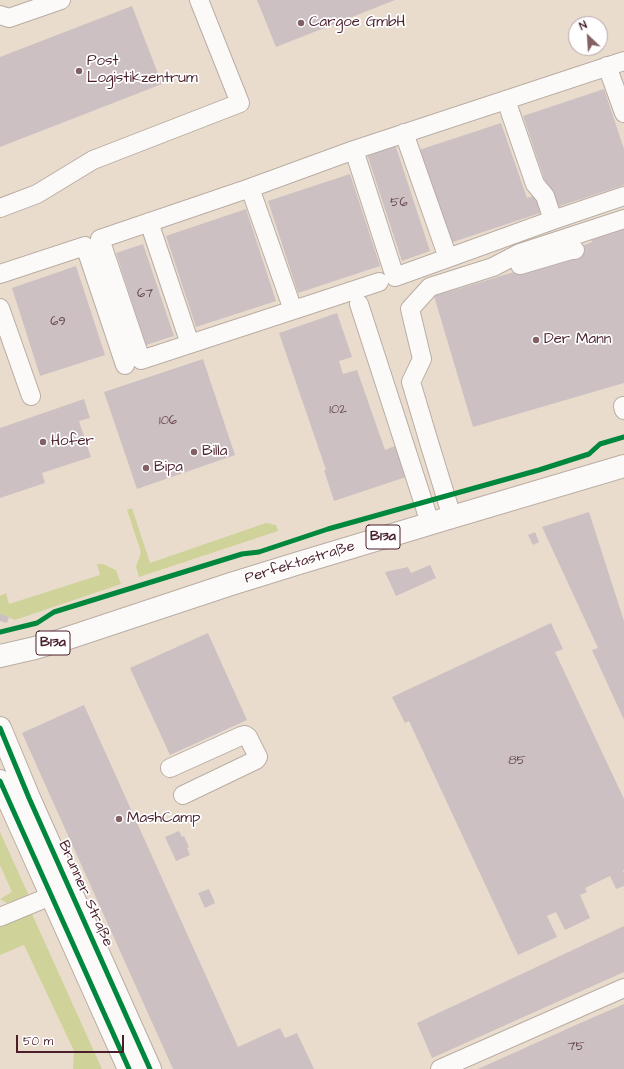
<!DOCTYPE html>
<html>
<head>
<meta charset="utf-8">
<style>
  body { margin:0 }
  #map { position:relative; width:624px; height:1069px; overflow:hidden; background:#e9dccd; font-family:"Architects Daughter",sans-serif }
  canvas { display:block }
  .north { position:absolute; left:568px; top:16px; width:40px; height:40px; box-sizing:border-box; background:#fff; border:1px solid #b7a5aa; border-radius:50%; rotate:335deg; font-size:11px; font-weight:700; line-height:16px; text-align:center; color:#4a1f2b }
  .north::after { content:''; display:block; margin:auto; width:14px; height:18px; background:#826164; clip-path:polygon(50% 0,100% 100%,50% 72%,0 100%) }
  .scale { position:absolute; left:16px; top:1035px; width:108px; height:18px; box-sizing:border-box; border:2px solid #4a1f2b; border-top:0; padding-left:5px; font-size:12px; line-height:14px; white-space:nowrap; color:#4a1f2b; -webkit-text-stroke:3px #fff; paint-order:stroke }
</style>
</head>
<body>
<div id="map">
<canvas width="624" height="1069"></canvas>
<div class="north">N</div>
<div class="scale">50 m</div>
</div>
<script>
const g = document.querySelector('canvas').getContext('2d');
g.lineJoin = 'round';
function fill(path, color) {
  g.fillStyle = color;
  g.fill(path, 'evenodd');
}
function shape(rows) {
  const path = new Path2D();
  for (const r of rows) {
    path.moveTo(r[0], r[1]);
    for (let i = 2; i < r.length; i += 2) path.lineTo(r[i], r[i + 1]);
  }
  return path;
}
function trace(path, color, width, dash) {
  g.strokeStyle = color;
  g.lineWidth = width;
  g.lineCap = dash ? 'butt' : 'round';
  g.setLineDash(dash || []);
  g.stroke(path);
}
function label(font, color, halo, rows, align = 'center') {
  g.font = font + ' "Architects Daughter",sans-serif';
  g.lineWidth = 3.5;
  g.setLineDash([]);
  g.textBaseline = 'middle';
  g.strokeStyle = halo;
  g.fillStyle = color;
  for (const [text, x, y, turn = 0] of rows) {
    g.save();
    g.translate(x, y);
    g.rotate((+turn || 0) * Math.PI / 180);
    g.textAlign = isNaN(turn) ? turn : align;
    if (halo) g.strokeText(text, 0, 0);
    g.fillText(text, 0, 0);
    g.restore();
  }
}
const green = shape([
  [132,508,150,563,266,523,276,525,278,531,139,577,136,567,141,552,127,510],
  [97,564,103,564,116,570,121,584,15,620,0,614,0,596,6,593,9,604,100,575],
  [0,832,30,898,7,903,0,899,12,892,0,865],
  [32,914,102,1069,73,1069,74,1051,24,945,0,955,0,927]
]);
const building = shape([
  [257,0,395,0,276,47],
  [132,6,162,84,0,147,0,57],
  [604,89,624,149,624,185,554,208,523,116],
  [501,123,527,198,537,195,543,212,450,243,419,150],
  [395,144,430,251,402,261,367,154],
  [350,174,380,266,298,293,268,201],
  [246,209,276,301,196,327,166,236],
  [624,226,624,383,473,427,434,296,574,254,582,246,592,242,590,237],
  [143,244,174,336,146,345,116,253],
  [76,266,105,355,40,376,12,288],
  [337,313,352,357,339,361,343,374,357,370,385,450,395,446,406,477,334,501,324,470,326,470,279,333],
  [203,359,235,455,137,489,104,392],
  [84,399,90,418,79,421,91,457,42,473,45,483,0,498,0,428],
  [589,512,624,621,624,720,592,650,598,648,542,527],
  [535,532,539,542,533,545,528,535],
  [430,565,436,578,396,596,385,572,408,567,411,573],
  [0,614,9,617,7,623,0,621],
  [551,623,563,649,555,652,624,799,624,870,623,870,624,873,624,886,616,889,610,876,585,888,587,892,580,895,590,918,565,930,556,912,547,916,557,937,518,955,409,721,405,723,392,697],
  [208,633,247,720,170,755,130,668],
  [84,705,238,1047,280,1028,285,1038,297,1033,314,1069,173,1069,22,733],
  [179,831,182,837,184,836,189,847,187,848,190,855,176,861,165,837],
  [209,889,215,903,205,908,198,893],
  [624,926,624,972,432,1058,417,1023],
  [624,1004,624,1069,478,1069,578,1024]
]);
const minor = shape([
  [0,15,9,18,61,0],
  [607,66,624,113],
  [506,100,535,184,545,196,553,220],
  [404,133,448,258],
  [354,150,395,277,448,258,553,220,624,196],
  [250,188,293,310],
  [0,208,37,194,93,160,240,103,199,0],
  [149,222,190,344],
  [520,265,571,250,575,250],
  [0,274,85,246,125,365],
  [379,282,141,360,100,239,250,188,354,150,624,61],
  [359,304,430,523],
  [0,308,31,396],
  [623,406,624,410],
  [452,517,428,439,411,382,422,359,410,309,430,287,493,267,520,253,624,219],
  [170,768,241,736,245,735,248,737,258,757,256,760,183,795],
  [0,917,63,891],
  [440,1069,624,988]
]);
const major = shape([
  [0,656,35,648,65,639,231,584,299,563,452,517,624,466],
  [0,728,29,798,150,1069],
  [0,781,129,1069]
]);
const cycleway = shape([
  [0,632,37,623,54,612,242,554,259,552,328,529,539,470,589,454,600,444,624,437],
  [0,728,29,798,150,1069],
  [0,781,129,1069]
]);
const markers = [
  [301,23,4,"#826164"],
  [79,71,4,"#826164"],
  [536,340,4,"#826164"],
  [43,442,4,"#826164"],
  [194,452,4,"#826164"],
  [146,468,4,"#826164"],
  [119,819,4,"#826164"]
];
const numberNames = [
  ["56",399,203],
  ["67",145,294],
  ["69",58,322],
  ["102",338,410],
  ["106",168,421],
  ["85",517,761],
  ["75",576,1047]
];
const shields = [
  [383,537,34],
  [53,643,34]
];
const shieldNames = [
  ["B13a",383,537],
  ["B13a",53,643]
];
const poiNames = [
  ["Cargoe GmbH",309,23],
  ["Post",87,62],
  ["Logistikzentrum",87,79],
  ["Der Mann",544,340],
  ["Hofer",51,442],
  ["Billa",202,452],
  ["Bipa",154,468],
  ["MashCamp",127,819]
];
const streetNames = [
  ["Perfektastraße",300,563,-17],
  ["Brunner Straße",85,894,66]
];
fill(green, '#cfd399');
fill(building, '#ccc0c3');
trace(minor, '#b9ada4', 20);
trace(major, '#b9ada4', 24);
trace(minor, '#fcfaf8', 18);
trace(major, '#fcfaf8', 22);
trace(cycleway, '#00873e', 5);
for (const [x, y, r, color] of markers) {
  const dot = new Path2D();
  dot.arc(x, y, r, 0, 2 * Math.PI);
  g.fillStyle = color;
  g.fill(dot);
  trace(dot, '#fff', 1.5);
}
label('13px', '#6a4751', null, numberNames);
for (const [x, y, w] of shields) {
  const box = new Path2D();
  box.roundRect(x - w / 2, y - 12, w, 24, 3);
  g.fillStyle = '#fff';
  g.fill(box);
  trace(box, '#4a1f2b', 1);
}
label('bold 14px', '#4a1f2b', null, shieldNames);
label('15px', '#4a1f2b', '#fff', poiNames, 'left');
label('15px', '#4a1f2b', '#fff', streetNames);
</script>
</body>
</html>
